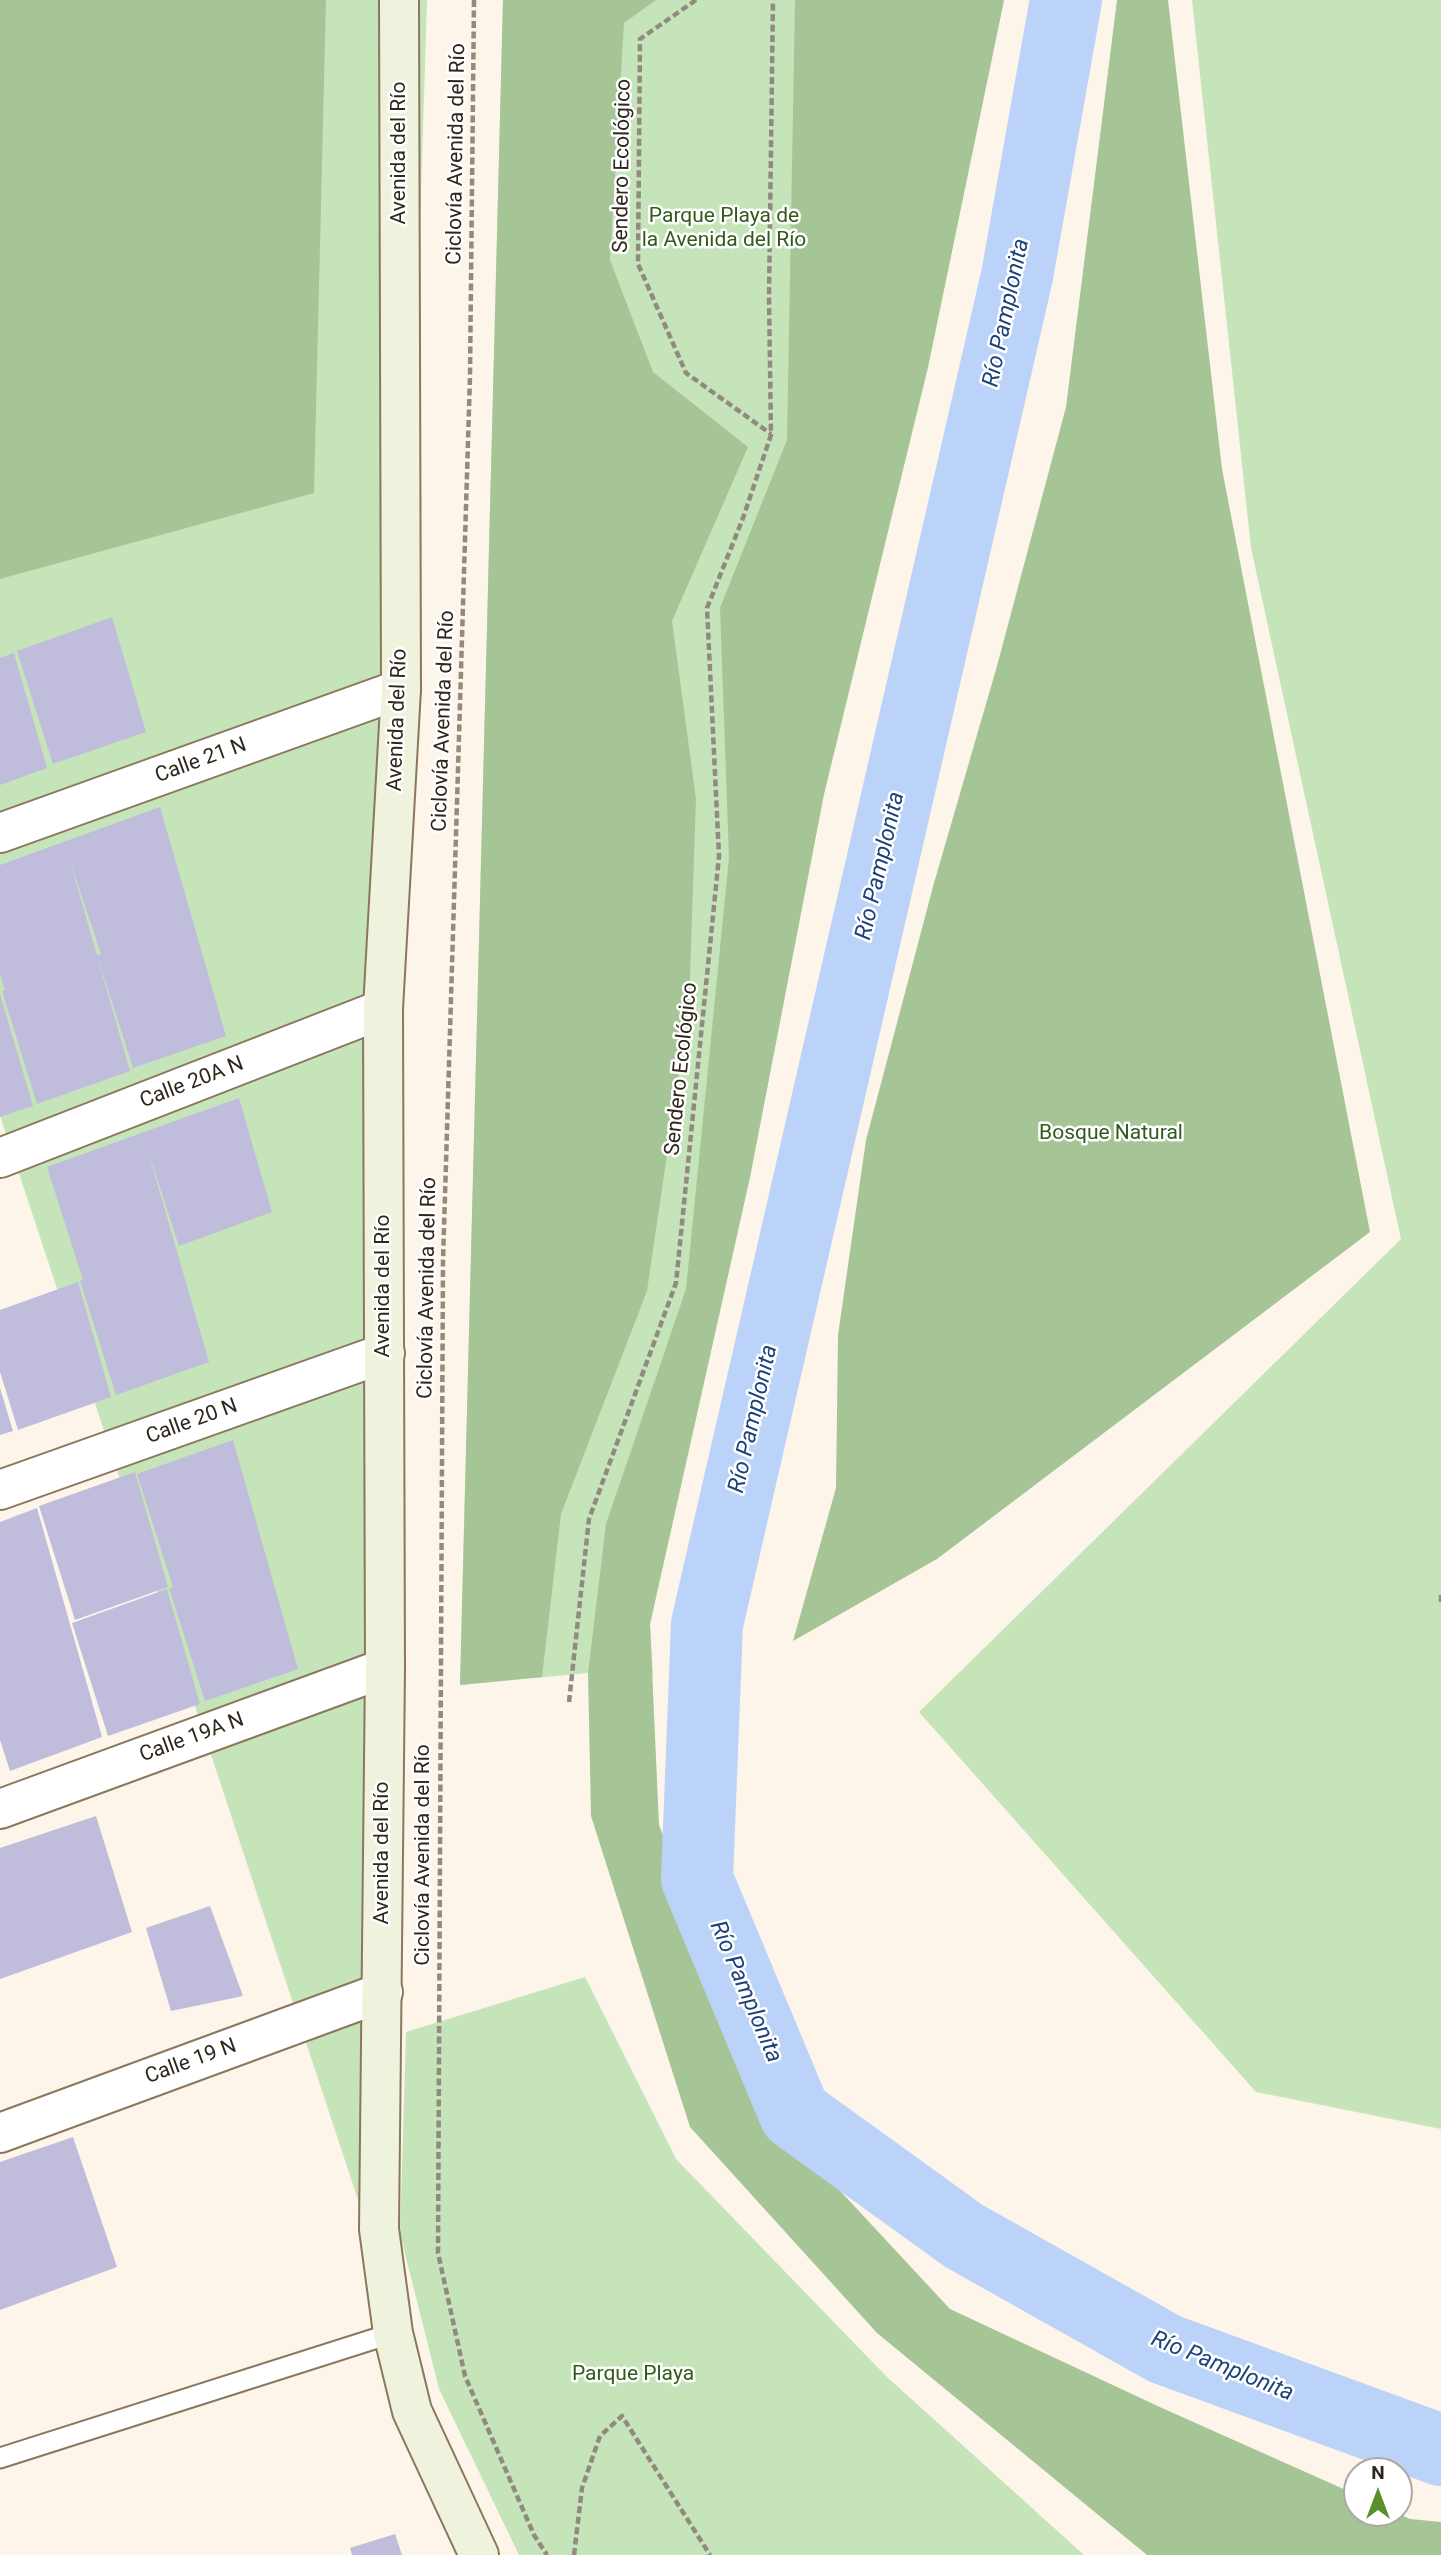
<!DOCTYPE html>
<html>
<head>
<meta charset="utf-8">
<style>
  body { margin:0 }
  #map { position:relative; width:1441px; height:2555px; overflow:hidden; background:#fef5ea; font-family:Roboto,sans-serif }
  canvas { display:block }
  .north { position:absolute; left:1343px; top:2457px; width:70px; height:70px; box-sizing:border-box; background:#fff; border:2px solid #aca8a4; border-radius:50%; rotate:0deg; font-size:19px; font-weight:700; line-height:28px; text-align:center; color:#2f261c }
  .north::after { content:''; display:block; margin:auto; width:24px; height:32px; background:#59902c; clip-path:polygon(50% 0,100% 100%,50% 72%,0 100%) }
</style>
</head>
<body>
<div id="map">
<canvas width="1441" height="2555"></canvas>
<div class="north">N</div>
</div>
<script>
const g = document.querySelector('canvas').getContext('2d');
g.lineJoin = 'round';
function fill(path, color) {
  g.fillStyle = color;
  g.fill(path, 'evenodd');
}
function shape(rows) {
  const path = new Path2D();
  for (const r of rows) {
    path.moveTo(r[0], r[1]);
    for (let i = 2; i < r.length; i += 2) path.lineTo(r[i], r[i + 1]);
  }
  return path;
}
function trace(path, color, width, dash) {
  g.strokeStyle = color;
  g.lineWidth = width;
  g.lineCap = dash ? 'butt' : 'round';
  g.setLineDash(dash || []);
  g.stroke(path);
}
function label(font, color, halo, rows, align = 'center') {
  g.font = font + ' Roboto,sans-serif';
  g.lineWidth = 5;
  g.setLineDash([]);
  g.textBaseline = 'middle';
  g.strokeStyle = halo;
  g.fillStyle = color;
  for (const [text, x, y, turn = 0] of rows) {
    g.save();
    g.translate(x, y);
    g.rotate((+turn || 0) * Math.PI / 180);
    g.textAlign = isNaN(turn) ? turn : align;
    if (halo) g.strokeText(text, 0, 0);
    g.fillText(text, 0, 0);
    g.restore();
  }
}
const green = shape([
  [0,0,427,0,365,1991,364,2218,0,1116],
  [503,0,1004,0,928,367,824,794,750,1177,650,1624,653,1676,588,1673,460,1685],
  [1192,0,1441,0,1441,2129,1256,2092,919,1712,1401,1239,1251,548],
  [585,1977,676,2159,886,2376,1084,2555,519,2555,439,2389,400,2234,406,2032]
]);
const forest = shape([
  [0,0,326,0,314,493,0,579],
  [503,0,656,0,624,23,610,260,653,372,748,447,672,621,696,799,689,1005,647,1291,561,1514,542,1677,460,1685],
  [795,0,1004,0,928,367,824,794,750,1177,650,1624,659,1825,777,2123,950,2309,1162,2408,1357,2495,1357,2513,1397,2513,1410,2519,1441,2522,1441,2555,1147,2555,877,2333,690,2127,591,1816,588,1673,606,1524,686,1289,729,858,720,608,787,440],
  [1117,0,1168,0,1222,469,1370,1232,937,1559,793,1641,836,1488,838,1335,866,1140,934,883,997,666,1066,407]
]);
const river = shape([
  [1066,0,1017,276,707,1624,697,1879,795,2114,964,2236,1165,2349,1441,2450]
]);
const building = shape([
  [112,617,146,732,53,764,17,651],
  [14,653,47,768,0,785,0,658],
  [160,807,226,1036,133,1068,97,955,101,954,70,861,130,1071,37,1104,2,991,5,990,0,975,0,865],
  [0,994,33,1106,0,1117],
  [239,1098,272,1212,179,1246,147,1148,209,1362,116,1395,80,1281,83,1280,47,1167],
  [78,1282,111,1397,18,1430,0,1372,0,1310],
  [0,1388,13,1431,0,1435],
  [233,1440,298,1669,205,1701,169,1588,173,1587,137,1474],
  [135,1472,168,1587,75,1620,39,1506],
  [37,1508,102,1737,10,1771,0,1740,0,1522],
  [167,1589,200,1704,108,1736,72,1623],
  [96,1816,132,1932,0,1979,0,1848],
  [210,1906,243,1996,171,2011,146,1928],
  [73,2137,117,2267,0,2310,0,2162],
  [395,2534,402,2555,352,2555,350,2548]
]);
const path = shape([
  [474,0,470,376,443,1261,438,2253,465,2376,534,2535,547,2555],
  [696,0,640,39,638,264,686,373,771,434],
  [1441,1595,1441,1605],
  [569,1702,589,1519,676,1283,719,856,707,608,743,518,771,435,769,296,773,0],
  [574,2555,582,2488,600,2436,622,2416,710,2555]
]);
const service = shape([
  [0,2458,393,2333]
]);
const minor = shape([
  [0,833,401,689],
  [0,1158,383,1009],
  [0,1490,385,1353],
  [0,1809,385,1668],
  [0,2133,383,1992]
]);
const secondary = shape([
  [399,0,401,689,383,1009,385,1668,379,2229,393,2333,412,2411,479,2555]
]);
const streetNames = [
  ["Avenida del Río",400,153,-90],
  ["Ciclovía Avenida del Río",457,154,-89],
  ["Sendero Ecológico",623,166,-89],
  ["Avenida del Río",398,720,-88],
  ["Ciclovía Avenida del Río",444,721,-88],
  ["Calle 21 N",201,761,-20],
  ["Sendero Ecológico",682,1069,-84],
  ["Calle 20A N",192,1083,-21],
  ["Avenida del Río",384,1286,-90],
  ["Ciclovía Avenida del Río",428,1288,-89],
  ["Calle 20 N",192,1422,-20],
  ["Calle 19A N",192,1738,-20],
  ["Avenida del Río",383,1853,-90],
  ["Ciclovía Avenida del Río",424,1855,-90],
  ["Calle 19 N",191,2062,-20]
];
const parkNames = [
  ["Parque Playa de",724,217],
  ["la Avenida del Río",724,241],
  ["Bosque Natural",1111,1134],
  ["Parque Playa",633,2375]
];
const waterNames = [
  ["Río Pamplonita",1007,313,-78],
  ["Río Pamplonita",881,866,-77],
  ["Río Pamplonita",754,1419,-77],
  ["Río Pamplonita",745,1992,67],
  ["Río Pamplonita",1222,2367,22]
];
fill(green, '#c6e4b9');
fill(forest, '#a6c597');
trace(river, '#bbd3f8', 72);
fill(building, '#c0bcdc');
trace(service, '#8b775d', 23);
trace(minor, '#8b775d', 42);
trace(secondary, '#8b775d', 42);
trace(path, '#92897f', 4.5, [7, 3.5]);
trace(service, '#fff', 19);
trace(minor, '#fff', 38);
trace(secondary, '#eff2dd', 38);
label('21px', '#2f261c', '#fff', streetNames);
label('21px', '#325a1a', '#fff', parkNames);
label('italic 23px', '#1e4279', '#fff', waterNames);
</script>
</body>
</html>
